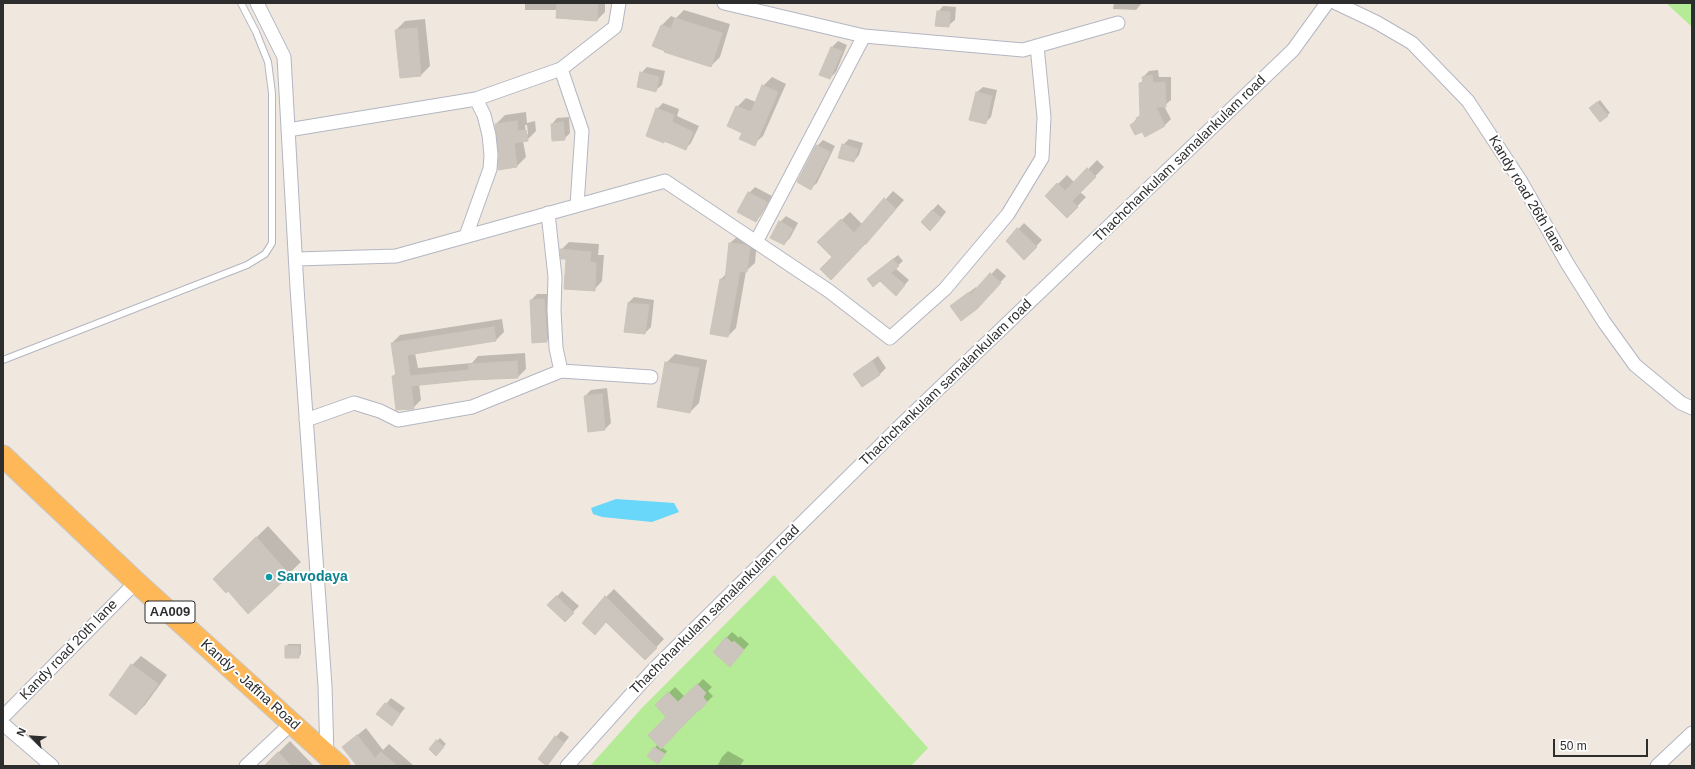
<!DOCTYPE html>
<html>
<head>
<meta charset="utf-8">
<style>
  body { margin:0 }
  #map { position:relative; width:1695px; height:769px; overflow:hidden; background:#f0e8df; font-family:Helvetica,sans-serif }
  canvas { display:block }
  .frame { position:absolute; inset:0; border:4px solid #2d2d2d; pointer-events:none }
  .north { position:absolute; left:12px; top:717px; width:40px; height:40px; -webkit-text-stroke:3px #fff; paint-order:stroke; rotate:295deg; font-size:11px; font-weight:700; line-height:16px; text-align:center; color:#2d2d2d }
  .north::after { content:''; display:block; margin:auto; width:14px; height:18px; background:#2d2d2d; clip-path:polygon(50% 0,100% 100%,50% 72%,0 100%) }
  .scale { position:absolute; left:1553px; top:739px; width:95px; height:18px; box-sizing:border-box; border:2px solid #2d2d2d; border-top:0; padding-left:5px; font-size:12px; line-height:14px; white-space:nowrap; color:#2d2d2d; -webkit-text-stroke:3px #fff; paint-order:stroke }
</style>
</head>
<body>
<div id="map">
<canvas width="1695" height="769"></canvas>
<div class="frame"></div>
<div class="north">N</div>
<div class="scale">50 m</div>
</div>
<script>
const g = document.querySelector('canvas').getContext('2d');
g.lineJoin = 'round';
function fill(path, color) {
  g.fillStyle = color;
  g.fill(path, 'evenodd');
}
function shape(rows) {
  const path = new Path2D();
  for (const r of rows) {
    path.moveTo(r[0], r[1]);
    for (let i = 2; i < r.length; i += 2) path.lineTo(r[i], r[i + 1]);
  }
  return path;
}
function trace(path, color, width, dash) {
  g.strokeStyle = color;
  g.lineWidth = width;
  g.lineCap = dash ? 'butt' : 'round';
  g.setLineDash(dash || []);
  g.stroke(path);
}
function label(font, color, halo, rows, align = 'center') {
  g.font = font + ' Helvetica,sans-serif';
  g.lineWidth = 4;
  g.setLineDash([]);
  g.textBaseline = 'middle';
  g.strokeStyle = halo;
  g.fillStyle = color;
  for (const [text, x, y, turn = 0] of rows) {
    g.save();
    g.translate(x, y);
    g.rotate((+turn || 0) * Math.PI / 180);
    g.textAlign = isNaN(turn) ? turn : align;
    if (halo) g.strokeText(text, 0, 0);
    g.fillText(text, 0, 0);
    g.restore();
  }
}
const green = shape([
  [1666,3,1692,3,1692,27],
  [774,575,928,748,911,766,590,766,641,709]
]);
const water = shape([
  [616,499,674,503,679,512,652,522,602,517,593,514,591,508]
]);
const shadow = shape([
  [525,3,605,3,605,12,597,20,558,10,525,10],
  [1114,3,1142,3,1136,10,1113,9],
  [943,6,956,7,955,20,949,25,938,12],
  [684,10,730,24,720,57,711,66,654,46,662,25,671,16,676,18],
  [425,19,430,66,421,75,396,30,405,21],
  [838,41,847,45,836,72,830,78,832,47],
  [647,67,665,71,662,85,656,90,641,73],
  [1158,70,1159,77,1171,77,1171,100,1164,106,1171,119,1165,125,1145,135,1143,130,1131,125,1141,114,1140,83,1144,80,1143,77,1149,71],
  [772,77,786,84,763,136,754,144,743,132,737,107,746,98,756,102,763,86],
  [983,87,997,90,991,117,986,122,977,92],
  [1600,100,1610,113,1607,115,1593,106],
  [663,103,679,109,677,116,699,126,691,143,685,149,665,140,664,142,657,109],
  [526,112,527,123,535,121,536,131,527,140,523,141,526,157,517,166,496,124,505,115],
  [525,125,527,125,528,134,526,134],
  [569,117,570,133,564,139,552,124,557,118],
  [849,139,863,143,859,155,854,161,843,145],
  [823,140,835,146,817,183,811,188,817,146],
  [1097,160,1104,167,1080,192,1086,197,1067,217,1046,196,1067,175,1075,183],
  [755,187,772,196,761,215,755,221,749,193],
  [893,191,904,200,866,243,833,257,819,242,850,212,863,225],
  [938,204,946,212,936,224,922,222],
  [786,216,798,223,790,238,784,244,780,222],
  [1024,223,1042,240,1030,253,1007,241],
  [738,236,757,240,755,263,746,271,736,328,728,336,721,279,726,274,730,243],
  [569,242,599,244,598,255,604,255,602,281,594,290,567,258,561,250],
  [898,255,903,261,895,268,909,280,901,289,880,280,868,279],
  [997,268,1006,276,980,305,952,306,976,287,977,289],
  [537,294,550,294,552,335,546,341,531,300],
  [634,297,654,300,651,327,645,333,628,303],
  [502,319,504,332,496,340,415,353,418,368,472,363,478,356,525,353,526,369,518,377,470,379,419,384,421,400,413,408,393,376,396,373,392,343,400,335],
  [675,354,707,360,699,403,690,412,666,363],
  [878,356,886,368,880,374,862,386,854,374],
  [607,388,611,423,605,429,589,431,585,396,591,390],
  [268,526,301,562,248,613,228,590,226,567],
  [614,589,664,639,645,659,607,621,603,625,606,597],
  [562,591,579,606,565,620,549,605],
  [732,632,739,638,740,636,749,644,730,666,726,638],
  [288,644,301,644,301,654,299,657,286,647],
  [141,656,167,675,145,705,136,714,132,665],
  [703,679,712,687,708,691,713,696,661,747,667,751,660,760,648,756,658,744,667,717,656,705,675,687,685,697],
  [391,698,405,708,392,724,378,714],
  [366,728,383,750,389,744,414,766,366,766,343,747],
  [561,731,569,737,547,765,556,737],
  [440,738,446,744,436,754,430,748],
  [290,741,314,766,265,766],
  [728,751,744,760,740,766,718,765,722,757]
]);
const building = shape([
  [557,3,598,3,597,21,556,18,557,3],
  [937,11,950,12,949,27,935,26,937,11],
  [675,18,722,33,711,67,664,52,665,51,652,46,661,25,671,29,675,18],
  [417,28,421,76,400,78,395,30,417,28],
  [831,47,842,51,830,79,819,75,831,47],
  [640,72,659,77,656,92,637,87,640,72],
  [1152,75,1153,83,1165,82,1166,107,1156,107,1165,126,1145,137,1142,132,1135,135,1130,125,1137,121,1136,118,1140,116,1139,83,1143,83,1142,77,1152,75],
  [762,85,778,92,755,146,739,139,742,133,727,126,736,106,751,112,762,85],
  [976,92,992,96,986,124,969,120,976,92],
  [1597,102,1608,116,1600,122,1589,108,1597,102],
  [656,108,674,115,672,122,693,132,686,150,664,141,664,143,646,136,656,108],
  [517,121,518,131,526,130,528,141,514,143,517,167,498,170,499,154,495,124,517,121],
  [563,122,565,140,552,141,551,124,563,122],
  [842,144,858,149,854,162,838,158,842,144],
  [816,145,830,152,811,190,797,182,816,145],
  [1087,168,1096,177,1072,201,1078,207,1067,218,1045,196,1057,183,1065,191,1087,168],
  [748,192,767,202,756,222,737,212,748,192],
  [884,198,896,209,866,244,865,244,831,280,820,269,832,257,817,242,841,219,854,233,884,198],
  [932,210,941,218,930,231,921,222,932,210],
  [779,221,793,229,784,245,770,238,779,221],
  [1017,228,1037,247,1024,260,1006,241,1017,228],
  [729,243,746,245,750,248,747,272,740,271,728,337,710,334,720,279,725,280,729,243],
  [560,249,591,252,590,262,596,263,595,291,564,289,566,259,561,259,560,249],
  [893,259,899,266,891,273,905,285,896,296,880,281,873,287,867,279,893,259],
  [990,273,1001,283,977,309,961,321,950,306,969,292,971,294,990,273],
  [544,299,547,342,532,343,530,300,544,299],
  [628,303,649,305,645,334,624,332,628,303],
  [494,327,496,341,407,355,410,376,469,370,469,364,517,361,518,378,470,380,411,386,414,409,396,410,392,376,396,376,391,343,494,327],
  [872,361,880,375,862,387,853,374,872,361],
  [665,362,699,368,690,413,657,407,665,362],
  [602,394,605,430,588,432,584,396,602,394],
  [256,537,290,575,248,614,228,591,226,593,213,579,256,537],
  [556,596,574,613,565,622,547,605,556,596],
  [605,596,657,648,645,660,606,622,595,635,582,623,605,596],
  [726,637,732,643,734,641,744,650,730,667,713,652,726,637],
  [285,646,299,646,299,658,285,658,285,646],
  [131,664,158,684,136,715,109,695,131,664],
  [697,684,706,693,703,697,707,702,699,711,698,710,661,749,648,735,666,717,655,705,668,692,678,702,697,684],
  [385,703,400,714,392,726,376,714,385,703],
  [357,735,375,758,381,752,397,766,357,766,342,747,357,735],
  [555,736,564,743,547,766,538,759,555,736],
  [436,740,444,747,436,756,429,749,436,740],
  [654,747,665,754,658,764,647,756,654,747],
  [278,752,291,766,264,766,278,752]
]);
const service = shape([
  [3,360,247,265,265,254,272,243,272,93,268,62,256,32,241,3]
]);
const minor = shape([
  [257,3,284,57,297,288,325,686,327,755],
  [724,3,864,36,1023,50,1118,23],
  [1336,3,1376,22,1412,43,1468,101,1520,180,1567,263,1604,322,1635,365,1681,403,1692,408],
  [561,69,582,131,577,205],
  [288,130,476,99,561,69,615,27,619,3],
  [548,213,555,277,554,310,556,348,561,371],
  [466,236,490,169,491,155,489,135,484,115,476,99],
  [756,242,864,36],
  [296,259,396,256,665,181,829,291,890,338,945,289,1008,214,1042,158,1044,117,1037,46],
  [306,420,354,403,380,411,398,420,472,407,561,371,651,377],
  [3,717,136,582],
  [3,724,52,766],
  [246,766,292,723],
  [567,766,653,670,902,424,1293,50,1327,3],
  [1657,766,1692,733]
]);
const trunk = shape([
  [3,456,136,582,339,766]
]);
const markers = [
  [269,577,4,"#0f9aa8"]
];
const shields = [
  [170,612,50]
];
const shieldNames = [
  ["AA009",170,612]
];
const streetNames = [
  ["Thachchankulam samalankulam road",1180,159,-44],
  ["Kandy road 26th lane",1526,194,59],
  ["Thachchankulam samalankulam road",946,383,-44],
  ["Thachchankulam samalankulam road",715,610,-45],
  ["Kandy road 20th lane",69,650,-46],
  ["Kandy - Jaffna Road",250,685,42]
];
const cultureNames = [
  ["Sarvodaya",277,577]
];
fill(green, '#b5eb97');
fill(water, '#69d7fa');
fill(shadow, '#0003');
fill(building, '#cbc5be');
trace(building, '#ccc4b8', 1);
trace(service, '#b3b6c2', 8);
trace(minor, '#b3b6c2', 15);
trace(trunk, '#c8c8c8', 23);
trace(service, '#fff', 6);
trace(minor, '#fff', 13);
trace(trunk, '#feb858', 21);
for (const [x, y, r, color] of markers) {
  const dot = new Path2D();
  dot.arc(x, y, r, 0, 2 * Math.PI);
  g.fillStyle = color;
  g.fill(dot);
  trace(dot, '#fff', 1.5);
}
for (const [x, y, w] of shields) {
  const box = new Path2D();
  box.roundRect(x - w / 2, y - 11, w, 22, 3);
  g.fillStyle = '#fff';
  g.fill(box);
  trace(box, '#2d2d2d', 1);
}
label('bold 13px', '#2d2d2d', null, shieldNames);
label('14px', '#2d2d2d', '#fff', streetNames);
label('bold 14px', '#0d838f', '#fff', cultureNames, 'left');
</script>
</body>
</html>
